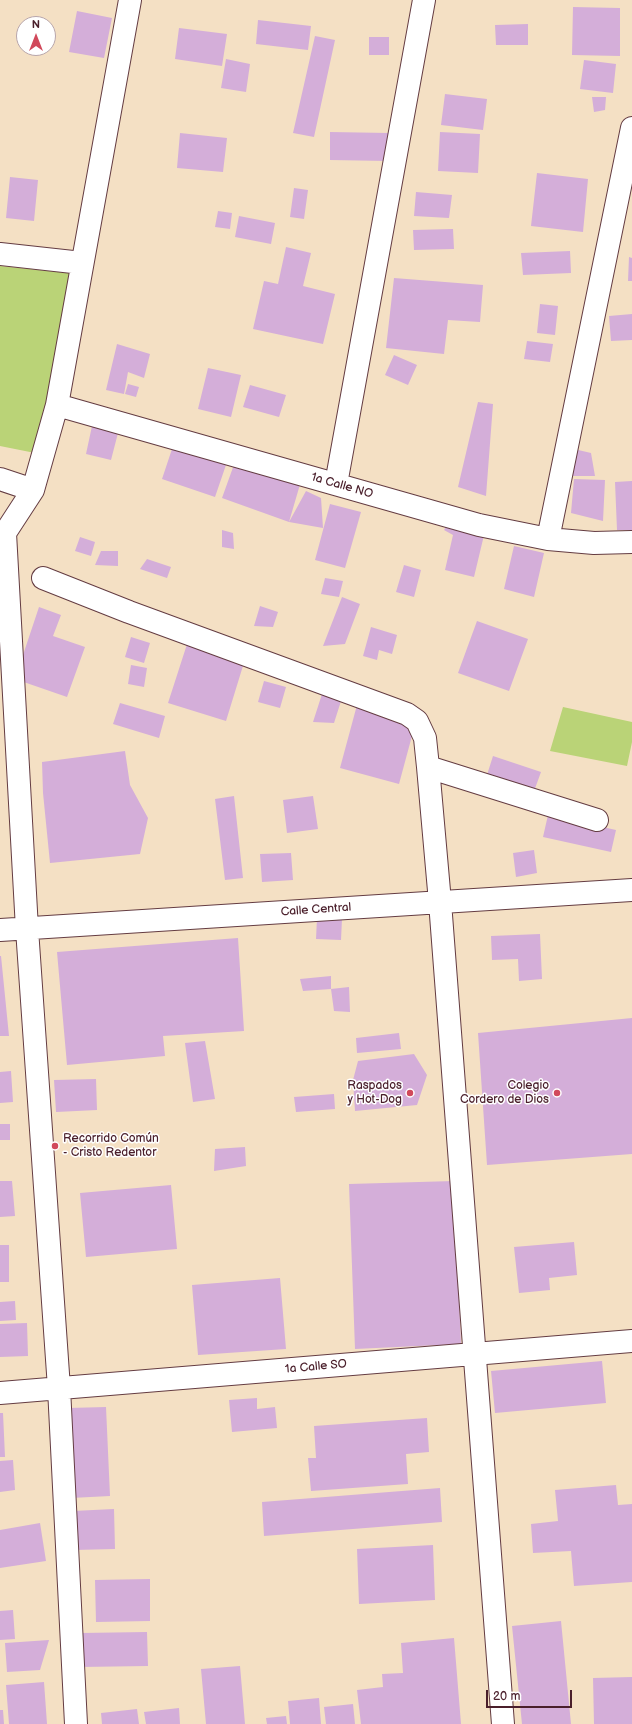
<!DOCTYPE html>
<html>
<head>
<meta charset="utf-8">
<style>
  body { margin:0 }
  #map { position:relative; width:632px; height:1724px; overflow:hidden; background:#f4e0c4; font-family:"Balsamiq Sans",sans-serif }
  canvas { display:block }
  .north { position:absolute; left:16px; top:16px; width:40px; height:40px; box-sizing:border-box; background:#fff; border:1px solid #b7a5aa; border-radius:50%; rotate:0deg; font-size:11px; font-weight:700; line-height:16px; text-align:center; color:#4a1f2b }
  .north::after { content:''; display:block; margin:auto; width:14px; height:18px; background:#d1495b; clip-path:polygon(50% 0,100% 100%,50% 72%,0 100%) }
  .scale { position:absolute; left:486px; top:1690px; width:86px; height:18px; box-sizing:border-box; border:2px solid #4a1f2b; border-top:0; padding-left:5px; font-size:12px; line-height:14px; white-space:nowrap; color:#4a1f2b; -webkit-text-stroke:3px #fff; paint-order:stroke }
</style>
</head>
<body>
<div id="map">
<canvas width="632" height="1724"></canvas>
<div class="north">N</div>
<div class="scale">20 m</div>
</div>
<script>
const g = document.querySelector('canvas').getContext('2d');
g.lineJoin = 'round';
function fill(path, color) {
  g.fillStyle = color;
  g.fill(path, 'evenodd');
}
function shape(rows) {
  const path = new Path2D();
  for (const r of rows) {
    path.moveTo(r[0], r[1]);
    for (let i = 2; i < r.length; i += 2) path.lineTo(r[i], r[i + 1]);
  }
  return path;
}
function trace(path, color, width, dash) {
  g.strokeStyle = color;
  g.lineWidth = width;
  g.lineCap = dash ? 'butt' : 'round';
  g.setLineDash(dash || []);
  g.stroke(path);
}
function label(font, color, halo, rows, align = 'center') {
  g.font = font + ' "Balsamiq Sans",sans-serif';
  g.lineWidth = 3;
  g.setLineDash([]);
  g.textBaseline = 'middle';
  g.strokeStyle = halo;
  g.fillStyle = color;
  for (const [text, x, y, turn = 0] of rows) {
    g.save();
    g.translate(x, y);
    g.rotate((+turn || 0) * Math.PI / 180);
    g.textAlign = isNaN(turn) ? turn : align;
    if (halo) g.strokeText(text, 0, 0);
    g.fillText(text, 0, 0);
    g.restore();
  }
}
const green = shape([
  [0,266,77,274,35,453,0,446],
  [563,707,632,722,632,742,627,766,550,751]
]);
const building = shape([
  [573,7,620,8,620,56,572,55],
  [77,11,112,18,104,58,69,52],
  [258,20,311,26,308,50,256,44],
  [528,24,528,45,496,45,495,25],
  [179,28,227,34,222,66,175,59],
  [315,36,335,40,314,137,293,133],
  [369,37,389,37,389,55,369,55],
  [226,59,250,64,246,92,221,88],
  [584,60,616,64,613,93,580,89],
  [445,94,487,99,483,130,441,125],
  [592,97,606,97,605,110,594,112],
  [330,132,389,133,388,161,330,160],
  [440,132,480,134,478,173,438,171],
  [180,133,227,138,223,172,177,168],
  [537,173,588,179,583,232,531,226],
  [10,177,38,180,34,221,6,218],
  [294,188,308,190,304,219,290,217],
  [416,192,452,195,449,218,414,216],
  [218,211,232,213,230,229,215,227],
  [239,216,275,223,271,244,235,237],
  [453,229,454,249,414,250,413,230],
  [286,247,311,253,303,286,335,294,323,344,253,329,264,281,278,284],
  [570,251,571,273,523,275,521,253],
  [629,257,632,258,632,281,628,281],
  [394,278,483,285,480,322,448,320,444,354,386,348],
  [540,304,558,306,555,335,537,333],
  [632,314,632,340,611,341,609,316],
  [527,341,553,344,550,362,524,359],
  [117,344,150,354,144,378,128,372,124,394,106,390],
  [394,355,417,365,408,385,385,375],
  [208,368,241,375,231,417,198,409],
  [128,384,139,387,136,397,125,394],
  [250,385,286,395,279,417,243,407],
  [478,402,493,404,486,496,458,487],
  [92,426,118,433,111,460,86,454],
  [174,443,227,462,215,497,162,479],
  [574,449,591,453,595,476,571,476],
  [236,459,301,481,289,522,306,491,321,498,323,528,289,522,222,498],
  [574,479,605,480,603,521,571,513],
  [632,481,632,530,617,530,615,482],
  [330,504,361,512,345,568,315,560],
  [449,522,485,531,474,577,445,570,453,535,444,530],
  [222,530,233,533,234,549,222,547],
  [80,537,95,542,91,556,75,551],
  [514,546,544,553,534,597,504,589],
  [101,551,118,551,118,566,95,565],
  [147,559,171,567,167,578,140,569],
  [404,565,421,570,414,597,396,592],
  [325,578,343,581,339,597,321,594],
  [342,597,360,604,345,644,323,646],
  [260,606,278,612,273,627,254,626],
  [39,607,61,615,53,636,85,647,67,697,15,679],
  [477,621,528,639,509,691,458,673],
  [371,627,397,635,392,654,379,650,377,660,363,656],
  [131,637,150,643,144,663,125,657],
  [189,638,246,656,226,721,168,703],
  [131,665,147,668,144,687,128,684],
  [264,681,286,687,280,708,258,702],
  [322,694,341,701,334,723,313,722],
  [120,703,165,716,159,738,113,724],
  [357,705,416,721,399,784,340,768],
  [125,751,130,785,148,818,140,854,50,863,43,793,42,762],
  [493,756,541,772,533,794,486,778],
  [234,796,243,878,225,880,215,799],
  [313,796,318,829,287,833,283,800],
  [548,815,616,830,611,852,543,837],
  [534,850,537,873,516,877,513,853],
  [291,853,293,880,262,882,260,854],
  [317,918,342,919,341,940,316,939],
  [540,934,542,979,519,981,518,959,492,960,491,936],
  [238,938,244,1031,163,1036,165,1056,67,1065,57,952],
  [0,956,1,956,9,1036,0,1036],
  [331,976,331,989,303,991,300,979],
  [349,987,350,1012,334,1011,331,989],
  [632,1018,632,1154,487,1165,478,1033],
  [399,1033,401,1049,357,1053,356,1038],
  [205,1041,215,1099,193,1102,185,1043],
  [414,1054,427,1075,417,1105,355,1111,353,1080,358,1061],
  [11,1071,13,1102,0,1103,0,1072],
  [96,1079,97,1110,56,1112,54,1080],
  [334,1094,335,1109,296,1112,294,1097],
  [0,1124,10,1124,10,1140,0,1140],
  [245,1147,246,1166,214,1171,215,1149],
  [0,1181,12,1181,15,1216,0,1217],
  [454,1181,461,1344,355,1349,349,1184],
  [171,1185,177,1249,86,1257,80,1193],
  [574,1242,577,1275,549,1278,550,1290,519,1293,514,1247],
  [0,1245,9,1245,9,1282,0,1282],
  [280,1278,286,1349,198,1355,192,1285],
  [15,1301,16,1320,0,1321,0,1302],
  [27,1323,28,1356,0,1357,0,1324],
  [602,1361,606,1403,495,1413,491,1371],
  [257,1398,257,1409,275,1407,277,1428,232,1432,229,1400],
  [106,1407,110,1496,71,1498,68,1408],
  [0,1413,3,1413,5,1457,0,1457],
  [427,1418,429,1452,406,1454,408,1484,311,1491,308,1458,316,1458,314,1426],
  [13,1460,15,1490,0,1492,0,1461],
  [616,1485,618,1505,632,1504,632,1582,574,1586,571,1551,533,1553,531,1524,558,1521,555,1490],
  [440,1488,442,1522,264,1536,262,1502],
  [114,1509,115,1549,74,1550,73,1511],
  [40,1523,46,1561,0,1568,0,1530],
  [433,1545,435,1600,359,1604,357,1549],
  [150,1579,150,1621,96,1622,95,1580],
  [13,1610,15,1639,0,1640,0,1611],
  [561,1621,571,1724,522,1724,512,1626],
  [147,1632,148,1666,80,1667,80,1633],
  [454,1638,461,1724,361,1724,357,1690,383,1687,382,1674,403,1673,401,1643],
  [49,1640,40,1670,7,1672,5,1643],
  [240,1666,245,1724,206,1724,201,1669],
  [632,1677,632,1724,594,1724,593,1678],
  [44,1682,47,1724,9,1724,6,1685],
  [319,1698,321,1724,290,1724,288,1701],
  [353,1704,355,1724,326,1724,324,1707],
  [179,1708,180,1724,146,1724,144,1712],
  [137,1709,139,1724,102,1724,101,1713],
  [0,1710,3,1710,4,1724,0,1724],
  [286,1716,287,1724,267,1724,266,1718]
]);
const minor = shape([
  [0,254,82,263],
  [57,405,479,525,548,539,594,543,632,542],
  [0,479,33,490],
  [336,484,424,0],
  [548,539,632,128],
  [43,578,129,612,407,714,417,721,425,738,428,767],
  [0,930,632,890],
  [0,1393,632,1341],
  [76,1724,59,1388,27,929,5,533,33,490,57,405,130,0],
  [503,1724,440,902,428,767,597,820]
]);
const markers = [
  [410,1093,4,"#d1495b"],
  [557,1093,4,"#d1495b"],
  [55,1146,4,"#d1495b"]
];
const streetNames = [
  ["1a Calle NO",342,486,16],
  ["Calle Central",316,910,-4],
  ["1a Calle SO",316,1367,-5]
];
const poiNames = [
  ["Raspados",402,1086],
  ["y Hot-Dog",402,1100],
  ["Colegio",549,1086],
  ["Cordero de Dios",549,1100],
  ["Recorrido Común",63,1139,"left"],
  ["- Cristo Redentor",63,1153,"left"]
];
fill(green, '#bad377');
fill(building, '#d4aed9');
trace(minor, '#643c42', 24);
trace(minor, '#fff', 22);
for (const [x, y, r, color] of markers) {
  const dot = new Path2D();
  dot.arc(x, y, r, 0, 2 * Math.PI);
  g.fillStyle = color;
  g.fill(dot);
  trace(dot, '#fff', 1.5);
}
label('12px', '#4a1f2b', '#fff', streetNames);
label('12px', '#4a1f2b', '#fff', poiNames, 'right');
</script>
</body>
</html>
